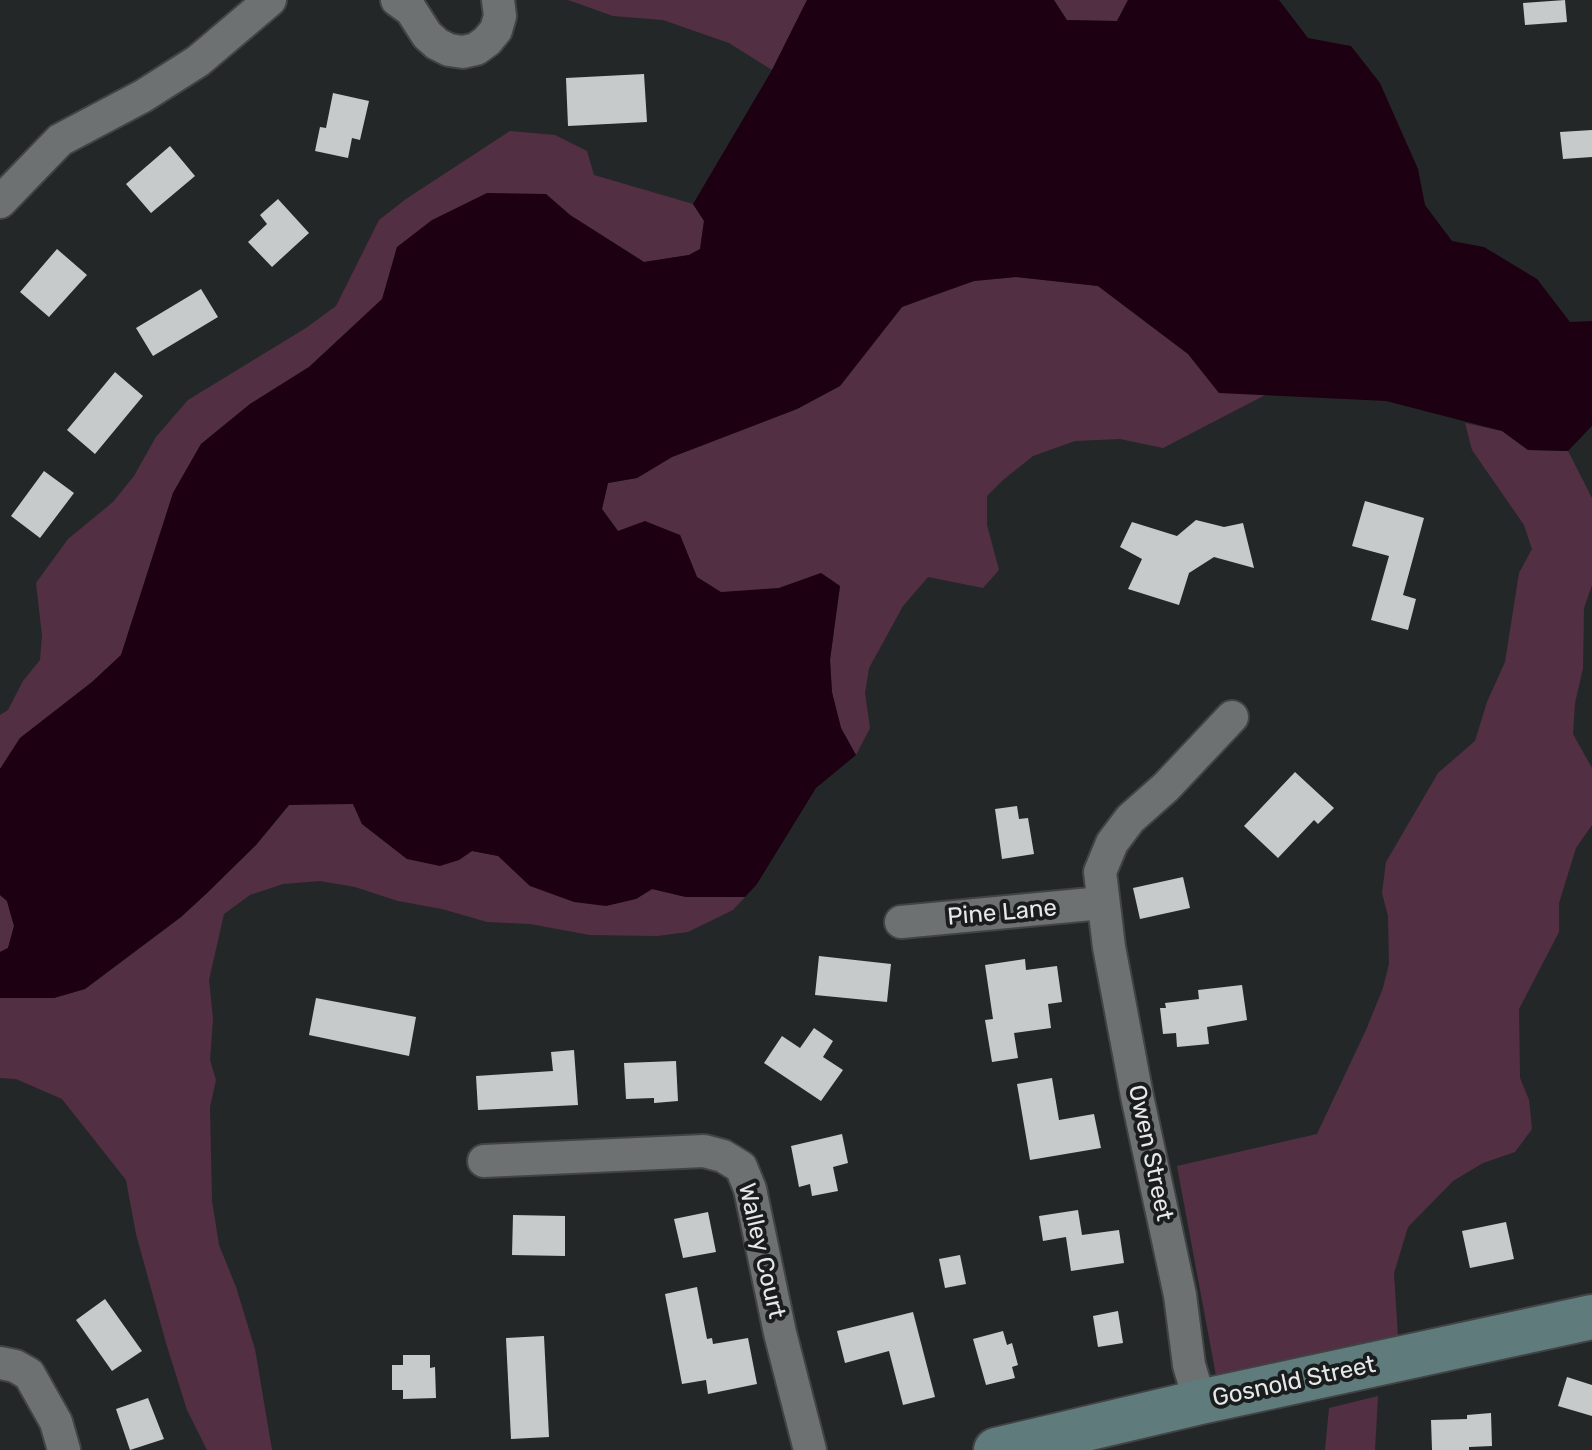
<!DOCTYPE html>
<html>
<head>
<meta charset="utf-8">
<style>
  body { margin:0 }
  canvas { display:block; background:#242727 }
</style>
</head>
<body>
<canvas width="1592" height="1450"></canvas>
<script>
const g = document.querySelector('canvas').getContext('2d');
g.lineJoin = 'round';
function fill(path, color) {
  g.fillStyle = color;
  g.fill(path, 'evenodd');
}
function shape(rows) {
  const path = new Path2D();
  for (const r of rows) {
    path.moveTo(r[0], r[1]);
    for (let i = 2; i < r.length; i += 2) path.lineTo(r[i], r[i + 1]);
  }
  return path;
}
function trace(path, color, width, dash) {
  g.strokeStyle = color;
  g.lineWidth = width;
  g.lineCap = dash ? 'butt' : 'round';
  g.setLineDash(dash || []);
  g.stroke(path);
}
function label(font, color, halo, rows, align = 'center') {
  g.font = font + ' Rubik,sans-serif';
  g.lineWidth = 8;
  g.setLineDash([]);
  g.textBaseline = 'middle';
  g.strokeStyle = halo;
  g.fillStyle = color;
  for (const [text, x, y, turn = 0] of rows) {
    g.save();
    g.translate(x, y);
    g.rotate((+turn || 0) * Math.PI / 180);
    g.textAlign = isNaN(turn) ? turn : align;
    if (halo) g.strokeText(text, 0, 0);
    g.fillText(text, 0, 0);
    g.restore();
  }
}
const green = shape([
  [568,0,807,0,772,70,729,43,663,20,613,16],
  [1054,0,1128,0,1117,21,1066,20],
  [510,131,555,135,587,151,594,175,693,204,704,221,700,249,689,255,644,262,570,215,546,194,397,247,383,299,309,367,250,404,201,444,173,493,121,655,92,682,20,738,0,769,0,715,8,710,23,681,40,660,42,635,36,583,68,539,113,502,134,476,156,437,188,400,306,328,336,306,379,220,406,199],
  [1016,277,1098,286,1188,354,1219,393,1269,393,1163,448,1120,439,1075,441,1033,456,1003,480,987,496,987,525,999,570,983,588,928,577,903,606,869,668,865,693,870,728,856,755,841,728,832,693,830,660,840,586,821,573,779,588,721,593,697,577,680,535,618,531,602,509,608,483,637,478,672,457,797,409,840,386,902,307,974,281],
  [1465,423,1502,431,1528,450,1568,451,1592,498,1592,585,1584,608,1583,668,1575,703,1573,734,1592,768,1592,825,1576,848,1559,903,1559,932,1519,1009,1520,1078,1529,1100,1532,1129,1515,1152,1483,1163,1453,1181,1408,1227,1394,1273,1398,1338,1217,1381,1177,1166,1317,1134,1366,1030,1383,988,1389,964,1388,916,1382,893,1386,862,1438,773,1475,741,1487,702,1505,662,1519,573,1532,549,1524,525,1472,450],
  [310,803,353,804,362,824,407,859,459,860,472,851,499,856,530,886,636,899,652,889,686,897,745,897,733,910,688,932,657,936,590,935,530,924,487,922,442,909,398,901,355,887,320,881,283,884,250,895,224,914,209,980,213,1019,210,1060,216,1080,210,1107,212,1201,219,1245,236,1287,255,1349,272,1450,207,1450,187,1410,166,1343,136,1234,126,1180,62,1099,16,1079,0,1078,0,998,54,998,85,989,181,917,206,894,256,845,289,805],
  [0,895,7,901,14,926,8,948,0,952],
  [1378,1396,1375,1450,1325,1450,1329,1408]
]);
const water = shape([
  [807,0,1054,0,1067,20,1117,21,1128,0,1279,0,1308,38,1351,46,1380,83,1418,169,1425,205,1452,241,1484,247,1537,279,1570,322,1592,321,1592,426,1568,451,1528,450,1502,431,1386,401,1219,393,1188,354,1098,286,1016,277,974,281,929,297,902,307,840,386,797,409,672,457,637,478,608,483,602,509,618,531,645,521,680,535,697,577,721,592,779,588,821,573,840,586,830,660,832,692,841,728,856,755,816,788,757,884,745,897,686,897,652,889,636,899,606,906,574,902,530,886,498,856,472,851,459,860,440,866,407,859,362,824,353,804,289,805,256,845,206,894,181,917,85,989,54,998,0,998,0,952,8,948,14,926,7,901,0,895,0,769,20,738,92,682,121,655,173,493,201,444,250,404,309,367,382,299,397,247,432,220,487,193,546,194,570,215,644,262,689,255,700,249,704,221,693,204,772,70]
]);
const building = shape([
  [1565,0,1567,22,1525,25,1523,3],
  [644,74,647,122,568,126,566,78],
  [333,93,369,101,360,140,352,138,348,158,315,151,320,127,326,128],
  [1592,130,1592,157,1563,159,1560,132],
  [170,146,195,176,151,213,126,184],
  [278,199,309,233,272,267,248,242,267,224,260,215],
  [57,249,87,275,49,317,20,292],
  [201,289,218,317,153,356,136,328],
  [115,372,143,396,95,454,67,430],
  [44,471,74,493,40,538,11,516],
  [1365,501,1424,518,1403,595,1416,599,1408,630,1371,620,1389,556,1352,546],
  [1196,520,1224,527,1243,523,1254,568,1214,557,1189,573,1179,605,1128,589,1142,559,1120,547,1132,522,1177,536],
  [1295,772,1334,808,1318,824,1314,820,1278,858,1244,826],
  [1017,806,1019,819,1028,818,1034,854,1002,859,995,809],
  [1183,877,1190,908,1140,919,1133,888],
  [819,956,891,964,887,1002,815,995],
  [1025,959,1026,970,1057,966,1062,1002,1048,1004,1051,1028,1014,1033,1018,1058,992,1062,985,1020,993,1019,985,965],
  [1242,985,1247,1020,1207,1027,1209,1044,1177,1047,1176,1033,1163,1034,1160,1008,1166,1008,1165,1003,1199,999,1198,990],
  [316,998,416,1017,409,1056,309,1035],
  [814,1028,833,1041,823,1057,843,1070,821,1101,764,1063,782,1036,800,1048],
  [574,1050,578,1105,478,1110,476,1076,553,1071,551,1052],
  [676,1061,678,1101,654,1103,654,1098,626,1099,624,1063],
  [1052,1078,1059,1120,1094,1114,1101,1148,1030,1160,1017,1084],
  [842,1134,848,1163,833,1167,838,1191,812,1196,810,1184,799,1187,791,1146],
  [1078,1210,1082,1235,1119,1230,1124,1263,1071,1271,1066,1237,1043,1241,1039,1216],
  [708,1212,716,1252,683,1258,674,1219],
  [513,1215,565,1216,565,1256,512,1255],
  [1506,1222,1514,1259,1470,1268,1462,1231],
  [960,1255,966,1284,945,1288,939,1259],
  [697,1287,707,1339,712,1338,713,1344,748,1338,757,1384,708,1394,706,1380,682,1384,665,1294],
  [105,1299,142,1351,112,1371,76,1320],
  [1118,1311,1123,1343,1098,1347,1093,1316],
  [913,1312,935,1397,903,1405,889,1351,845,1363,837,1331],
  [1003,1331,1007,1345,1012,1343,1018,1365,1012,1367,1015,1378,986,1385,973,1339],
  [544,1336,549,1437,511,1439,506,1338],
  [403,1355,430,1355,430,1368,435,1367,436,1398,403,1399,403,1390,392,1390,392,1365,403,1365],
  [1567,1377,1592,1385,1592,1416,1558,1406],
  [148,1398,164,1439,130,1450,116,1409],
  [1491,1413,1492,1446,1469,1447,1469,1450,1432,1450,1431,1420,1467,1419,1467,1415]
]);
const minor = shape([
  [397,0,411,10,427,35,437,44,449,50,463,52,476,49,487,41,496,30,500,16,498,0],
  [0,202,60,140,143,96,198,61,270,0],
  [901,922,1102,903],
  [484,1161,704,1151,723,1156,741,1167,750,1189,780,1333,810,1450],
  [0,1363,15,1366,29,1374,56,1422,64,1450],
  [1200,1402,1189,1365,1180,1295,1137,1096,1109,947,1100,872,1112,843,1130,819,1166,787,1232,717]
]);
const secondary = shape([
  [996,1450,1200,1402,1592,1317]
]);
const streetNames = [
  ["Pine Lane",1002,913,-5],
  ["Owen Street",1150,1153,78],
  ["Walley Court",761,1251,77],
  ["Gosnold Street",1294,1382,-12]
];
fill(green, '#532f43');
fill(water, '#1d0011');
fill(building, '#c7caca');
trace(minor, '#414344', 36);
trace(secondary, '#414344', 48);
trace(minor, '#6d7171', 32);
trace(secondary, '#5f7b7c', 44);
label('24px', '#e6e8e8', '#1a1d1d', streetNames);
</script>
</body>
</html>
